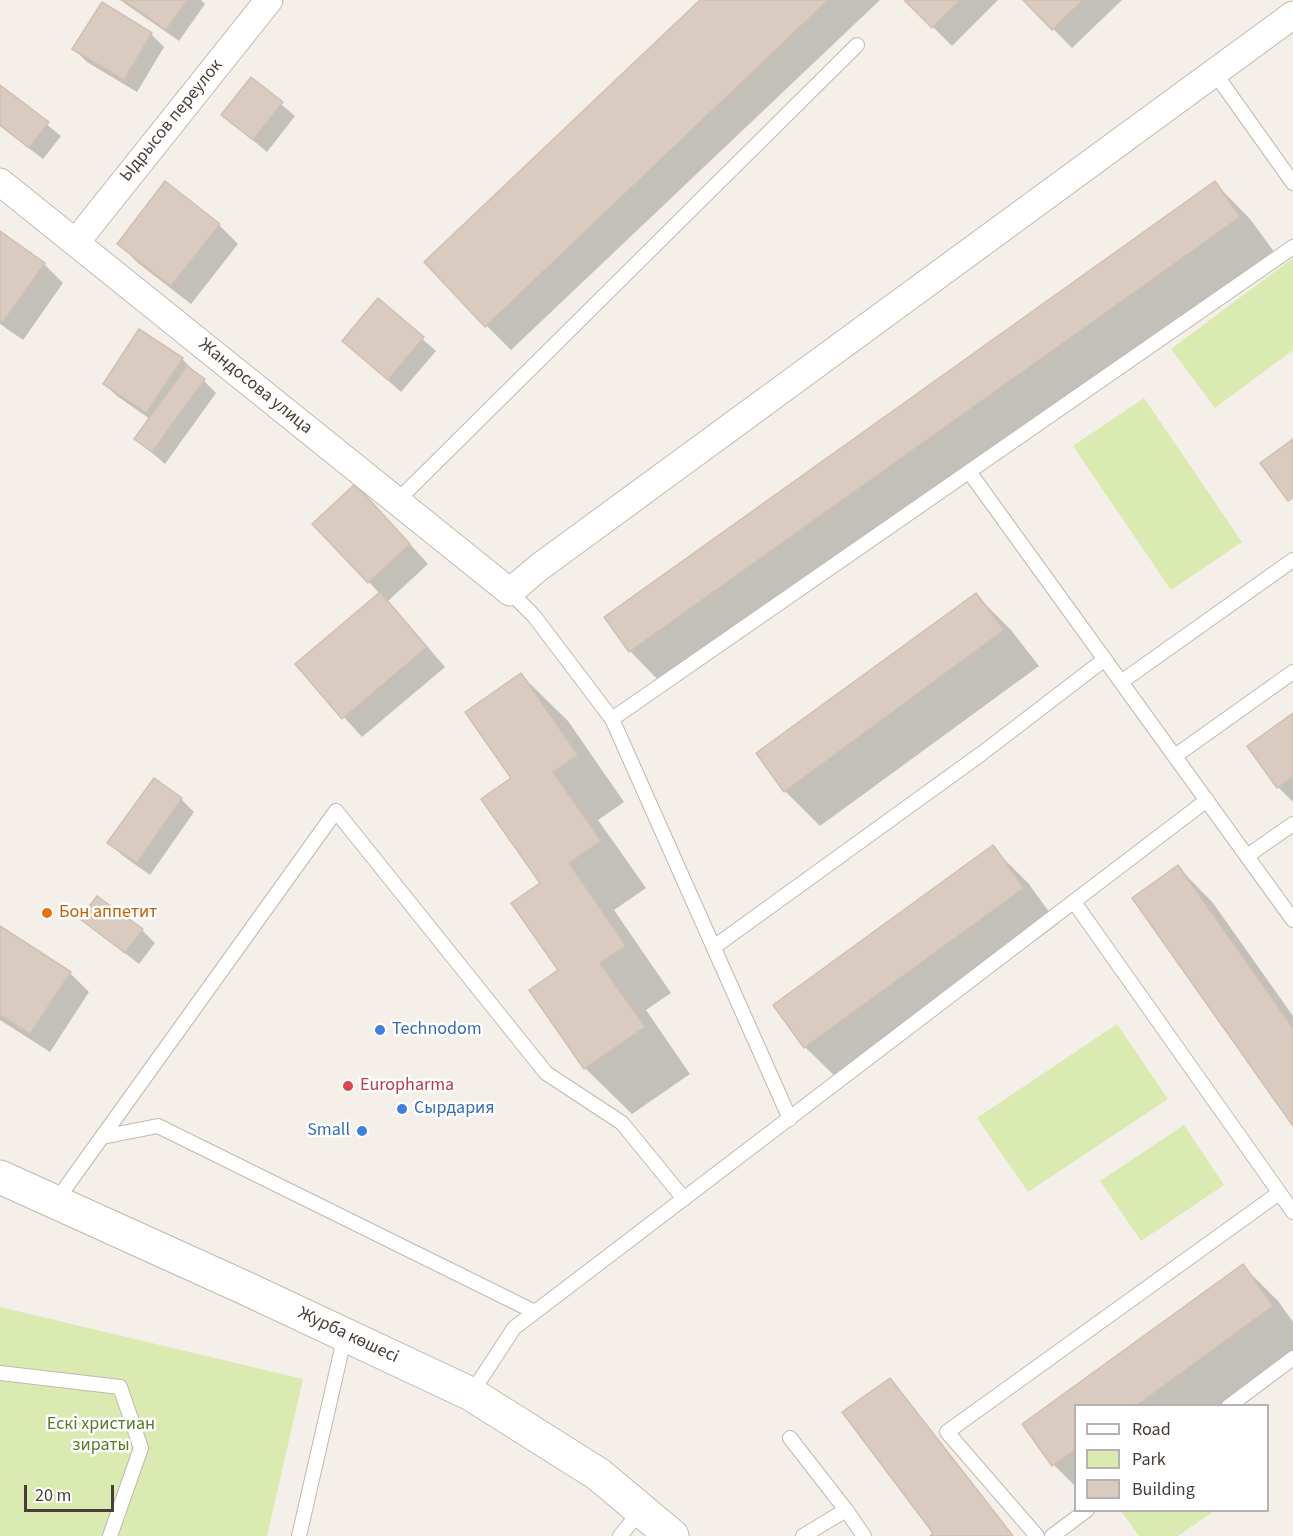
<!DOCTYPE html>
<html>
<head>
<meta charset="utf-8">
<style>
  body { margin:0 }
  #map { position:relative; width:1293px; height:1536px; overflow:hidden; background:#f4efe8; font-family:"Source Sans 3",sans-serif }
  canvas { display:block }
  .legend { position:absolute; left:1074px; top:1404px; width:195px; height:108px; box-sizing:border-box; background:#fff; border:2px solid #b6b2af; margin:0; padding:8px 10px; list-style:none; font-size:18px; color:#483e37 }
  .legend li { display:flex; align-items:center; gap:12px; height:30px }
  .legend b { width:30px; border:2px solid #b6b2af }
  .scale { position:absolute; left:24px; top:1485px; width:90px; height:27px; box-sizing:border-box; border:3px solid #483e37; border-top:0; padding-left:8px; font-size:18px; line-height:21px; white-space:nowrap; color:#483e37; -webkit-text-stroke:4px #fff; paint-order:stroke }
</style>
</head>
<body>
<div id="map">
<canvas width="1293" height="1536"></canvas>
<ul class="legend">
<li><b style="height:8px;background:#fff"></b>Road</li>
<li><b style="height:16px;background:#daeab0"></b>Park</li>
<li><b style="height:16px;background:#d9cbc0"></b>Building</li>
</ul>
<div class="scale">20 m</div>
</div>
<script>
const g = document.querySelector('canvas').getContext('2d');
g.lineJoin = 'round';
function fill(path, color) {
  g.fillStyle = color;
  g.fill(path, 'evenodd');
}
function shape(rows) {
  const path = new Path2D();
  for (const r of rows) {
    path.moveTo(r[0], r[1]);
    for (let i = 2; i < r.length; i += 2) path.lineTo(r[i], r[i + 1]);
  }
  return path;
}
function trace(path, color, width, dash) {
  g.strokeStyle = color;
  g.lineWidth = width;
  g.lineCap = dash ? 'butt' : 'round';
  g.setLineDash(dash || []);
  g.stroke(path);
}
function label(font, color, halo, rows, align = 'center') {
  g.font = font + ' "Source Sans 3",sans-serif';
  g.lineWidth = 5;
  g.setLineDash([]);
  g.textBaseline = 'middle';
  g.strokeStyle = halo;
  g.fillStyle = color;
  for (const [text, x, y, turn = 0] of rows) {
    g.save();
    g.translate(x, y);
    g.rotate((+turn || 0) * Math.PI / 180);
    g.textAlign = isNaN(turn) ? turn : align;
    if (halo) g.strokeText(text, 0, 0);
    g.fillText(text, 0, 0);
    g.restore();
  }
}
const green = shape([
  [1293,258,1293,350,1215,408,1171,349],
  [1144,398,1242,542,1171,590,1073,446],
  [1117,1024,1168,1099,1028,1192,977,1118],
  [1184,1125,1224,1185,1141,1241,1100,1181],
  [0,1307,303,1379,267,1536,0,1536],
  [1121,1511,1214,1511,1178,1536,1139,1536]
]);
const shadow = shape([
  [120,0,201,0,205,4,179,41],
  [702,0,880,0,511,350,486,325],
  [906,0,998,0,952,46],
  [1025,0,1122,0,1072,48],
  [102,4,151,34,164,47,137,92,87,62,74,49],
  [251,79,295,116,267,152,223,115],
  [0,86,61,136,43,159,0,126],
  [1215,183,1250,219,1275,253,665,687,630,651],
  [219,225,238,244,191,304,138,263,119,244],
  [0,233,44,264,63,283,23,340,0,324],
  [378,300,436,351,401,392,344,341],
  [182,359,216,393,165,464,136,439,150,419,117,396,104,384],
  [374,505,428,564,388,601,445,667,362,737,297,665,380,594,369,582],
  [976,595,1011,630,1039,666,820,826,785,791],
  [521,675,568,721,624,802,598,820,646,888,614,910,671,993,646,1010,690,1074,632,1114,585,1068,560,970,542,884,513,779],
  [1293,715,1293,802,1278,787,1249,747],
  [181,799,194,812,150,875,122,855,109,843],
  [992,847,1028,883,1058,924,841,1082,805,1047],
  [1178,867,1213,903,1293,1016,1293,1123],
  [82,919,142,930,155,943,139,964],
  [0,928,70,973,89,992,50,1052,0,1020],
  [1243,1266,1278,1301,1293,1322,1293,1352,1220,1406,1076,1406,1076,1487,1054,1465,1024,1424]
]);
const building = shape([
  [123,0,187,0,166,30,123,0],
  [700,0,828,0,485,327,424,262,700,0],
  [904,0,960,0,932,28,904,0],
  [1023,0,1083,0,1052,30,1023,0],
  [102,2,152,33,124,80,72,49,102,2],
  [251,77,283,102,253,140,221,115,251,77],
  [0,85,49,122,29,148,0,125,0,85],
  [165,181,220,224,171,286,117,244,165,181],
  [1215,181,1240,217,629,652,604,617,1215,181],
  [0,231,45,263,3,322,0,320,0,231],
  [378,298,424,337,388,380,342,341,378,298],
  [139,329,183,358,146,413,103,384,139,329],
  [187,366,205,379,152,452,134,439,187,366],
  [1293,439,1293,497,1288,501,1260,463,1293,439],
  [355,484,410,544,368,583,312,524,355,484],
  [380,592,427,647,342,719,295,664,380,592],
  [976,593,1004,630,784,792,756,753,976,593],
  [521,673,578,755,553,772,601,841,569,863,626,946,600,963,645,1027,584,1069,529,990,558,970,511,903,540,883,481,799,511,778,465,712,521,673],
  [1293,713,1293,777,1277,788,1247,746,1293,713],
  [154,778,182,798,137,863,107,843,154,778],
  [993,845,1024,888,804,1048,773,1005,993,845],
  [1178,865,1293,1028,1293,1126,1132,898,1178,865],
  [97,896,143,929,125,953,80,919,97,896],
  [0,926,71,972,30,1034,0,1015,0,926],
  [1243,1264,1273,1306,1136,1406,1076,1406,1076,1449,1052,1466,1022,1424,1243,1264],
  [890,1378,1013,1536,930,1536,933,1533,842,1412,890,1378]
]);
const service = shape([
  [1214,72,1293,183],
  [970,473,1293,920],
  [397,501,857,45],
  [510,592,534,616,612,719,790,1119],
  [1121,682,1293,560],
  [612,719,1293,247],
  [1175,756,1293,672],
  [1247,856,1293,824],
  [1074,902,1293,1212],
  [714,947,981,754,1105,659],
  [102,1137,158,1126,535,1312],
  [56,1201,336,811,546,1073,622,1123,684,1199],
  [0,1373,120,1387,141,1448,110,1536],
  [471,1394,514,1328,1207,800],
  [1229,1406,1293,1358],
  [790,1438,846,1510],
  [299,1536,345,1335],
  [620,1536,641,1510],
  [803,1536,846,1510,864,1536],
  [1037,1536,947,1432,1279,1193],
  [1052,1536,1087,1510]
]);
const minor = shape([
  [0,182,510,592,538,568,1293,15],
  [76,242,269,0]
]);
const tertiary = shape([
  [0,1177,243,1287,471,1394,598,1474,672,1536]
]);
const markers = [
  [47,913,6,"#e8710a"],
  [380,1030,6,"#3f7fe0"],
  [348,1086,6,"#e0444e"],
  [402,1109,6,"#3f7fe0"],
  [362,1131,6,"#3f7fe0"]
];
const streetNames = [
  ["Ыдрысов переулок",172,121,-51],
  ["Жандосова улица",255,387,39],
  ["Журба көшесі",348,1336,25]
];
const foodNames = [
  ["Бон аппетит",59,913]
];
const shopNames = [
  ["Technodom",392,1030],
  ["Сырдария",414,1109],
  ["Small",350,1131,"right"]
];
const healthNames = [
  ["Europharma",360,1086]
];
const parkNames = [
  ["Ескі христиан",101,1425],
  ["зираты",101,1446]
];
fill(green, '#daeab0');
fill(shadow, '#0003');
fill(building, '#d9cbc0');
trace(building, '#d1bfb0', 1.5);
trace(service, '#c3b8ae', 16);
trace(minor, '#c3b8ae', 29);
trace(tertiary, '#c3b8ae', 35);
trace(service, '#fff', 14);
trace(minor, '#fff', 27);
trace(tertiary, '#fff', 33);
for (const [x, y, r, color] of markers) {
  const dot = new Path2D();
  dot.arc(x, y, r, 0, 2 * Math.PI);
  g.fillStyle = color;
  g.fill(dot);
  trace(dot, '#fff', 2);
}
label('18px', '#483e37', '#fff', streetNames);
label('18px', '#c56008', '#fff', foodNames, 'left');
label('18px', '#366cbe', '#fff', shopNames, 'left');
label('18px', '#be3a42', '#fff', healthNames, 'left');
label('18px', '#567c28', '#fff', parkNames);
</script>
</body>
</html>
